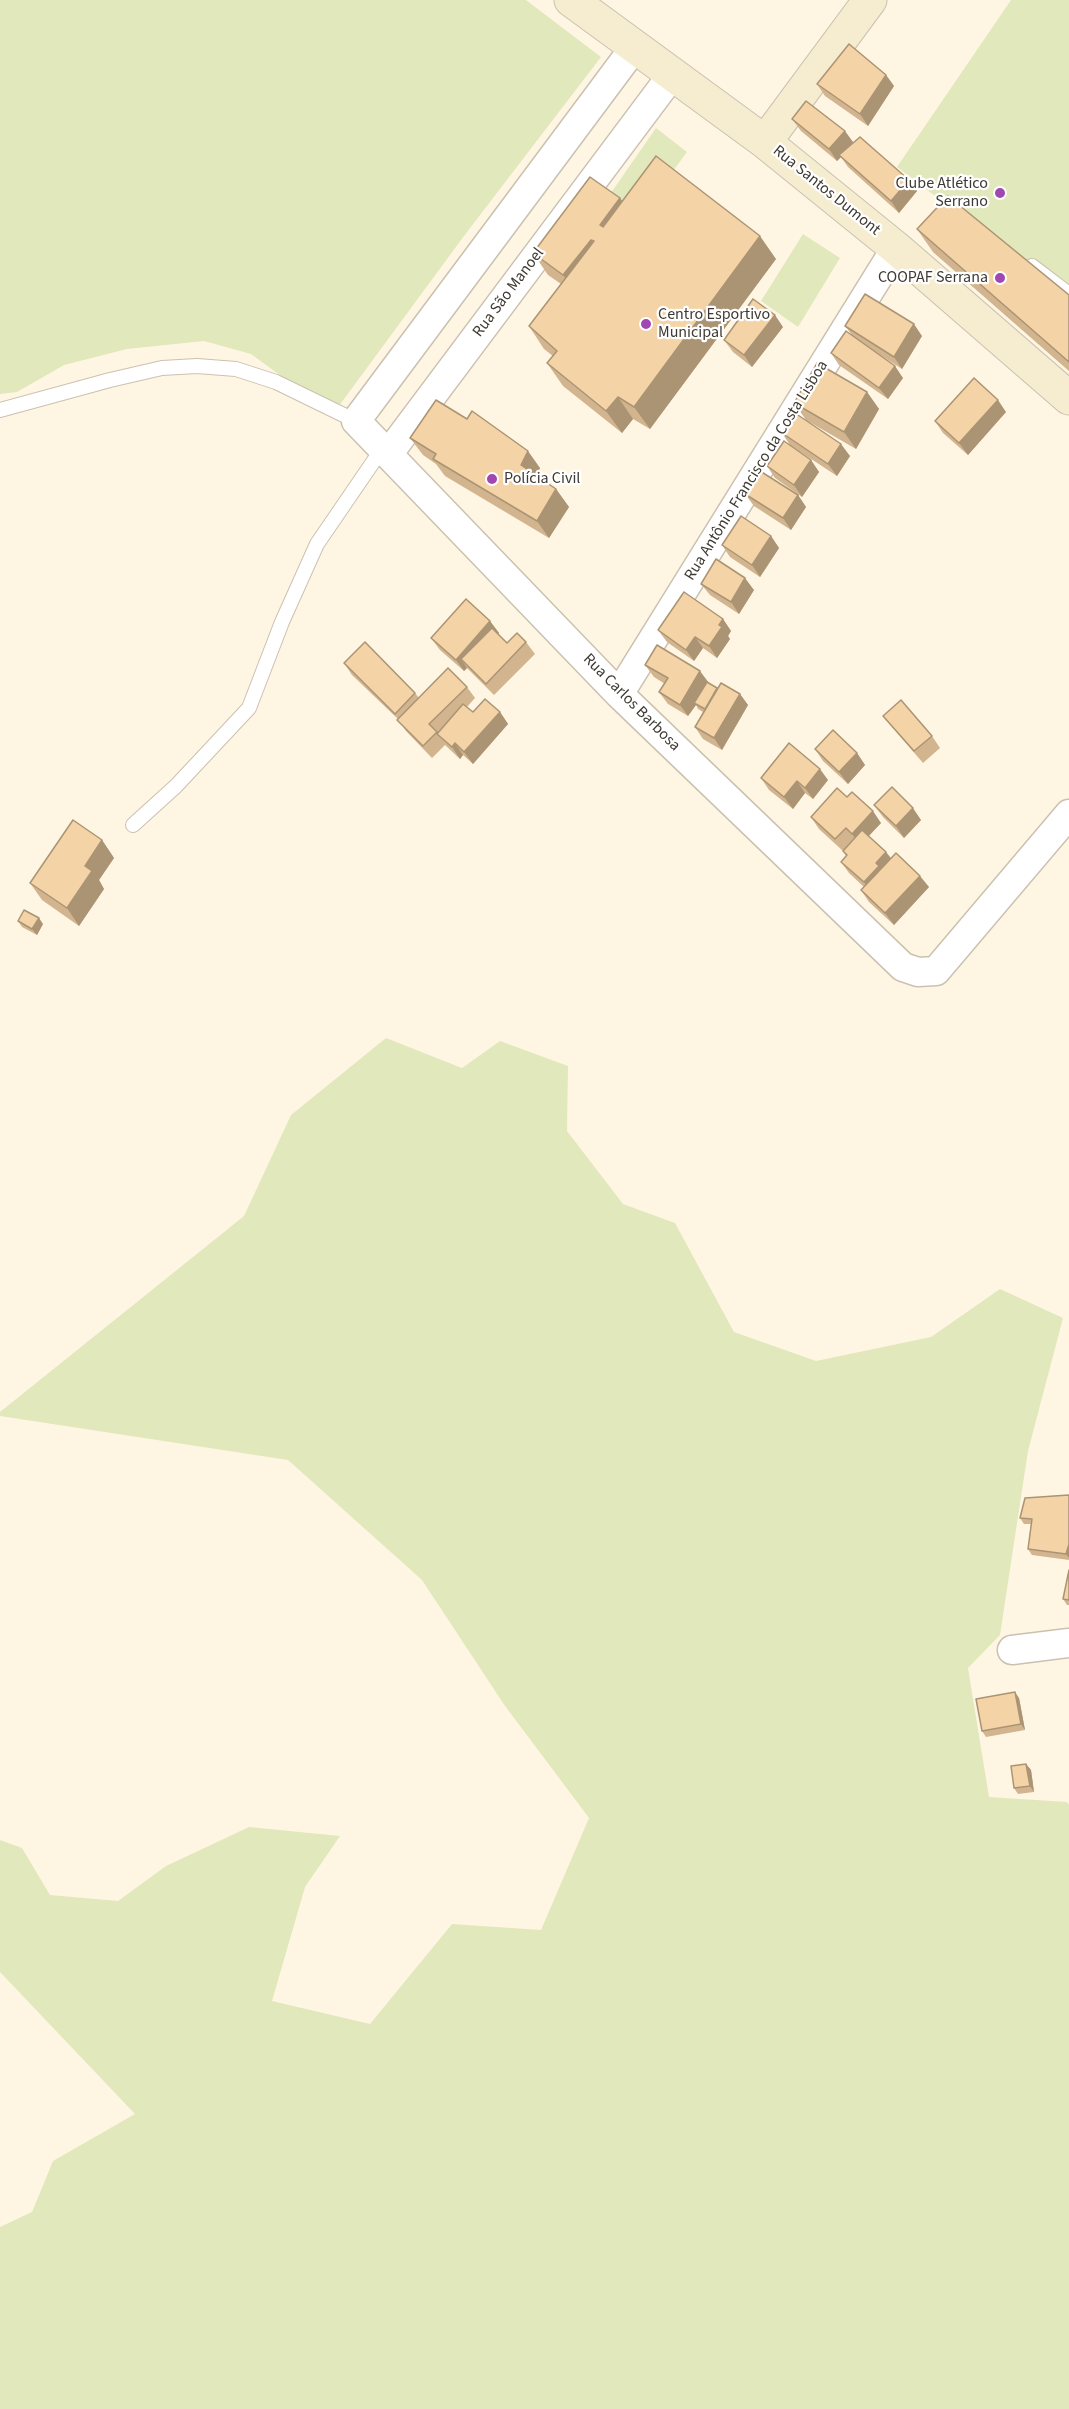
<!DOCTYPE html>
<html>
<head>
<meta charset="utf-8">
<style>
  body { margin:0 }
  canvas { display:block; background:#fff5e3 }
</style>
</head>
<body>
<canvas width="1069" height="2409"></canvas>
<script>
const g = document.querySelector('canvas').getContext('2d');
g.lineJoin = 'round';
function fill(path, color) {
  g.fillStyle = color;
  g.fill(path, 'evenodd');
}
function shape(rows) {
  const path = new Path2D();
  for (const r of rows) {
    path.moveTo(r[0], r[1]);
    for (let i = 2; i < r.length; i += 2) path.lineTo(r[i], r[i + 1]);
  }
  return path;
}
function trace(path, color, width, dash) {
  g.strokeStyle = color;
  g.lineWidth = width;
  g.lineCap = dash ? 'butt' : 'round';
  g.setLineDash(dash || []);
  g.stroke(path);
}
function label(font, color, halo, rows, align = 'center') {
  g.font = font + ' "Source Sans 3",sans-serif';
  g.lineWidth = 4.5;
  g.setLineDash([]);
  g.textBaseline = 'middle';
  g.strokeStyle = halo;
  g.fillStyle = color;
  for (const [text, x, y, turn = 0] of rows) {
    g.save();
    g.translate(x, y);
    g.rotate((+turn || 0) * Math.PI / 180);
    g.textAlign = isNaN(turn) ? turn : align;
    if (halo) g.strokeText(text, 0, 0);
    g.fillText(text, 0, 0);
    g.restore();
  }
}
const green = shape([
  [0,0,526,0,601,57,464,236,333,414,251,354,204,341,127,349,64,365,17,392,0,394],
  [1011,0,1069,0,1069,371,933,252,964,218,897,167],
  [656,128,687,152,639,217,606,200],
  [803,234,840,258,798,327,761,301],
  [386,1038,462,1068,500,1041,568,1066,567,1131,623,1204,675,1223,734,1332,816,1361,931,1337,1000,1289,1063,1318,1028,1451,1000,1635,968,1668,989,1797,1067,1802,1069,1805,1069,2409,0,2409,0,2227,32,2212,53,2161,135,2114,0,1972,0,1840,22,1848,50,1895,118,1901,166,1866,249,1827,340,1836,305,1887,272,2001,370,2024,452,1924,541,1930,589,1818,505,1706,422,1580,288,1460,0,1416,0,1412,244,1216,291,1115]
]);
const lane = shape([
  [1032,266,1069,294],
  [0,410,110,380,162,368,197,366,236,369,276,382,356,421],
  [133,825,176,786,249,708,282,622,317,544,382,449]
]);
const street = shape([
  [634,48,356,421,619,694,903,967,918,972,936,971,1069,814],
  [389,453,672,75],
  [619,694,896,248],
  [1012,1650,1069,1643]
]);
const secondary = shape([
  [571,0,765,142,896,248,1069,398],
  [765,142,870,0]
]);
const wall = shape([
  [886,75,894,86,868,126,825,96,817,84],
  [792,119,853,142,851,145,909,180,917,191,899,213,848,167,841,157,837,161,801,131],
  [620,198,622,201,776,259,650,429,633,419,622,433,563,386,547,363,553,356,544,349,529,326,561,284,548,275,533,253],
  [917,229,1069,295,1069,371,933,252],
  [845,326,922,336,902,369,868,347,903,378,888,399,839,365,831,353,852,335],
  [783,327,752,367,733,352,724,340],
  [867,392,879,409,856,449,806,420,794,403],
  [1006,412,968,455,943,433,935,421],
  [782,433,850,456,837,476,790,445],
  [410,438,540,468,536,476,556,489,569,507,549,538,445,476,436,464,423,455],
  [811,460,819,472,802,497,775,478,767,466],
  [745,494,798,495,806,507,791,530,754,506],
  [771,536,779,548,760,577,730,557,722,545],
  [701,584,754,590,739,614,710,595],
  [723,619,731,631,728,636,730,639,717,658,703,648,694,661,667,642,658,630],
  [490,621,499,633,498,634,507,643,526,642,535,654,494,695,467,668,464,671,440,650,431,638],
  [344,663,415,693,419,698,467,687,475,698,467,707,473,712,500,712,508,724,473,764,463,755,460,759,445,745,432,758,406,731,398,719,352,675],
  [645,665,708,683,717,688,740,694,748,705,722,750,703,739,695,727,703,712,698,709,696,705,688,716,668,704,659,692,665,684,654,677],
  [883,716,932,736,940,748,923,763,892,727],
  [815,749,857,753,865,765,848,784,823,761],
  [761,778,828,780,813,799,805,793,793,809,769,790],
  [847,797,881,823,869,836,886,852,891,858,929,887,894,925,869,902,861,890,864,887,849,873,841,862,846,856,843,851,819,829,811,817],
  [874,805,921,820,904,838,883,817],
  [102,840,114,858,99,880,104,889,79,926,42,900,30,883],
  [18,921,43,924,37,935,22,927],
  [1069,1495,1069,1560,1032,1555,1028,1549,1031,1524,1024,1524,1020,1518],
  [1069,1570,1069,1605,1067,1605,1063,1599],
  [1019,1698,1025,1730,986,1737,982,1731],
  [1026,1764,1031,1770,1034,1792,1018,1794,1014,1788]
]);
const shadedWall = shape([
  [886,75,894,86,868,126,860,114],
  [845,131,853,142,841,157,839,155,841,157,837,161,829,149],
  [909,180,917,191,899,213,891,201],
  [620,198,636,221,616,248,600,225],
  [760,236,776,259,650,429,634,407],
  [591,240,607,262,579,298,563,275],
  [775,315,783,327,752,367,744,355],
  [914,324,922,336,902,369,894,357],
  [895,366,903,378,888,399,879,388],
  [867,392,879,409,856,449,844,432],
  [618,397,633,419,622,433,606,411],
  [998,400,1006,412,968,455,959,443],
  [841,444,850,456,837,476,828,464],
  [528,451,540,468,533,482,521,465],
  [811,460,819,472,802,497,794,485],
  [556,489,569,507,549,538,537,521],
  [798,495,806,507,791,530,783,518],
  [771,536,779,548,760,577,752,565],
  [745,578,754,590,739,614,731,602],
  [723,619,731,631,728,636,730,639,717,658,709,646,719,625],
  [490,621,499,633,469,666,461,659,467,668,464,671,456,660],
  [695,637,703,648,694,661,686,650],
  [700,671,709,683,694,703,696,705,688,716,680,705],
  [740,694,748,705,722,750,714,738],
  [500,712,508,724,473,764,464,752],
  [455,743,463,755,460,759,452,747],
  [857,753,865,765,848,784,839,772],
  [820,769,828,780,813,799,805,788],
  [797,781,805,793,793,809,784,797],
  [913,808,921,820,904,838,896,826],
  [873,811,881,823,860,845,852,834],
  [102,840,114,858,99,880,104,889,79,926,67,908,85,866],
  [886,852,895,864,872,894,864,882,876,863],
  [920,876,929,887,894,925,885,913],
  [39,918,43,924,37,935,32,929],
  [1069,1544,1069,1558,1066,1554],
  [1015,1692,1019,1698,1025,1730,1021,1724],
  [1026,1764,1031,1770,1034,1792,1030,1786]
]);
const building = shape([
  [849,44,886,75,860,114,817,84,849,44],
  [806,101,845,131,829,149,792,119,806,101],
  [860,137,909,180,891,201,839,155,860,137],
  [656,156,760,236,634,407,618,397,606,411,547,363,557,351,529,326,594,241,591,240,563,275,533,253,590,177,620,198,600,225,603,227,656,156],
  [948,196,1069,295,1069,362,917,229,948,196],
  [865,294,914,324,894,357,845,326,865,294],
  [753,299,775,315,744,355,724,340,753,299],
  [846,331,895,366,879,388,831,353,846,331],
  [817,363,867,392,844,432,794,403,817,363],
  [974,378,998,400,959,443,935,421,974,378],
  [436,400,467,419,472,411,528,451,521,465,556,489,537,521,433,459,436,454,410,438,436,400],
  [795,413,841,444,828,464,782,433,795,413],
  [784,441,811,460,794,485,767,466,784,441],
  [760,471,798,495,783,518,745,494,760,471],
  [741,516,771,536,752,565,722,545,741,516],
  [716,559,745,578,731,602,701,584,716,559],
  [684,592,723,619,719,625,722,627,709,646,695,637,686,650,658,630,684,592],
  [466,599,490,621,456,660,431,638,466,599],
  [492,628,507,643,517,633,526,642,486,684,461,659,492,628],
  [365,642,415,693,395,714,344,663,365,642],
  [657,645,700,671,680,705,659,692,668,678,645,665,657,645],
  [448,668,467,687,429,724,437,732,423,746,397,720,448,668],
  [707,682,717,688,705,709,694,703,707,682],
  [721,683,740,694,714,738,695,727,721,683],
  [485,699,500,712,464,752,455,743,452,747,437,734,463,704,473,712,485,699],
  [901,700,932,736,914,751,883,716,901,700],
  [833,730,857,753,839,772,815,749,833,730],
  [789,743,820,769,805,788,797,781,784,797,761,778,789,743],
  [892,787,913,808,896,826,874,805,892,787],
  [837,788,847,797,852,792,873,811,852,834,846,828,835,839,811,817,837,788],
  [73,820,102,840,85,866,92,871,67,908,30,883,73,820],
  [862,830,886,852,876,863,879,866,864,882,841,862,847,855,843,851,862,830],
  [896,853,920,876,885,913,861,890,896,853],
  [24,910,39,918,32,929,18,921,24,910],
  [1069,1495,1069,1544,1066,1554,1028,1549,1032,1519,1020,1518,1025,1498,1069,1495],
  [1069,1570,1069,1600,1063,1599,1069,1570],
  [1015,1692,1021,1724,982,1731,976,1699,1015,1692],
  [1026,1764,1030,1786,1014,1788,1011,1766,1026,1764]
]);
const markers = [
  [1000,193,6,"#a047b2"],
  [1000,278,6,"#a047b2"],
  [646,324,6,"#a047b2"],
  [492,479,6,"#a047b2"]
];
const poiNames = [
  ["Clube Atlético",988,184],
  ["Serrano",988,202],
  ["COOPAF Serrana",988,278],
  ["Centro Esportivo",658,315,"left"],
  ["Municipal",658,333,"left"],
  ["Polícia Civil",504,479,"left"]
];
const streetNames = [
  ["Rua Santos Dumont",826,191,39],
  ["Rua São Manoel",509,293,-53],
  ["Rua Antônio Francisco da Costa Lisboa",757,471,-58],
  ["Rua Carlos Barbosa",631,703,45]
];
fill(green, '#e1e9bc');
trace(lane, '#cbc1b0', 16);
trace(street, '#cbc1b0', 31);
trace(secondary, '#cbc1b0', 35);
trace(lane, '#fff', 14);
trace(street, '#fff', 28);
trace(secondary, '#f6ecd0', 33);
fill(wall, '#d2b58f');
fill(shadedWall, '#ab9474');
fill(building, '#f4d3a6');
trace(building, '#ab9474', 1.5);
for (const [x, y, r, color] of markers) {
  const dot = new Path2D();
  dot.arc(x, y, r, 0, 2 * Math.PI);
  g.fillStyle = color;
  g.fill(dot);
  trace(dot, '#fff', 2);
}
label('16px', '#3e3a33', '#fff', poiNames, 'right');
label('16px', '#3e3a33', '#fff', streetNames);
</script>
</body>
</html>
